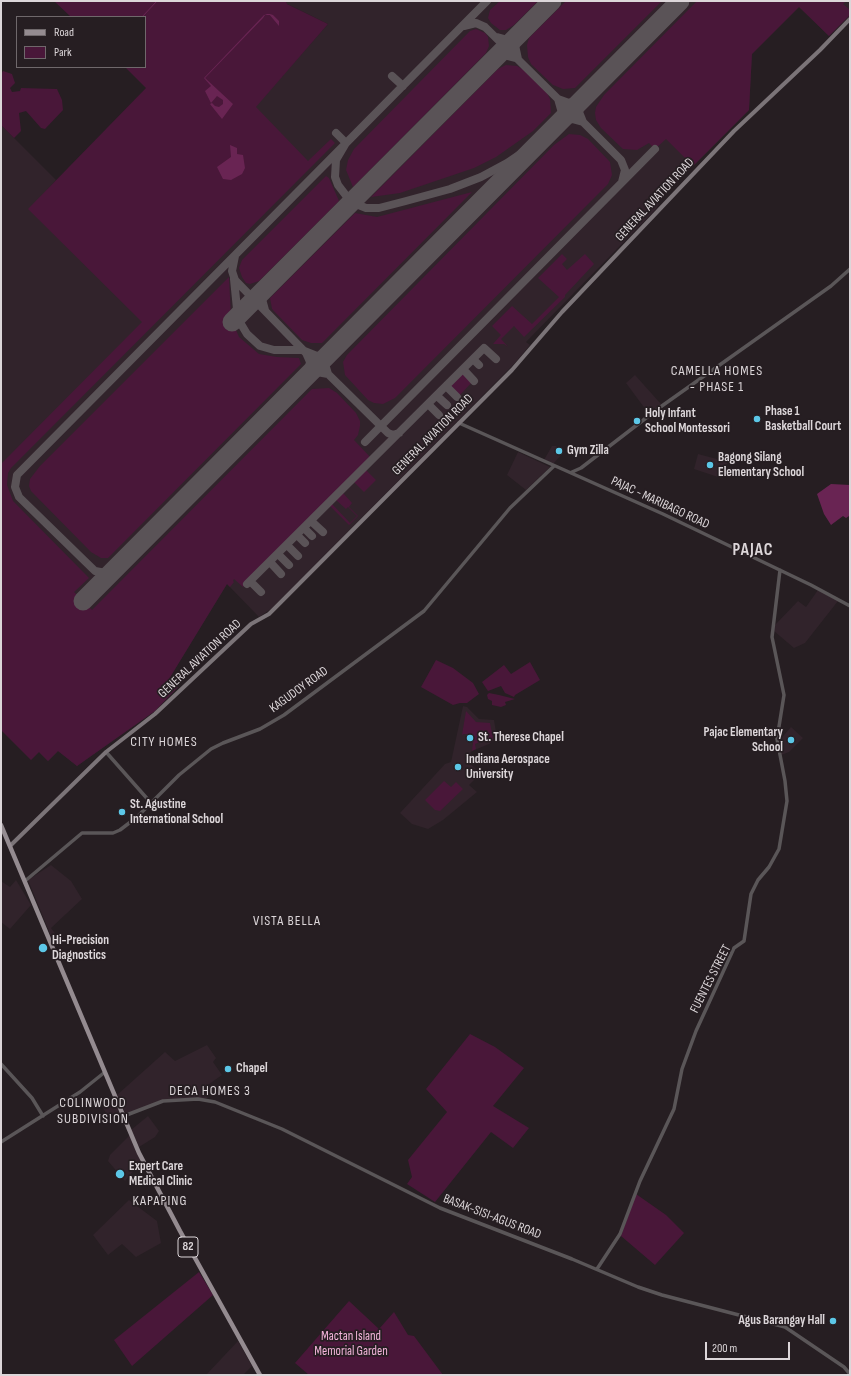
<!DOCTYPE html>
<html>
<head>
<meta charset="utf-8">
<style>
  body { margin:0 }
  #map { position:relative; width:851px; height:1376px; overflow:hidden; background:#261e22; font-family:"Sofia Sans Condensed",sans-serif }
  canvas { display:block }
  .frame { position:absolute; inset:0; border:2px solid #dcd6d9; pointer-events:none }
  .legend { position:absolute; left:16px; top:16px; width:130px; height:52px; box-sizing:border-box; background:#261e22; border:1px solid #6f686b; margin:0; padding:5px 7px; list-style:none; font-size:12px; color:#dcd6d9 }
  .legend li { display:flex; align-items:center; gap:8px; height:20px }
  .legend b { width:20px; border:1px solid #6f686b }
  .scale { position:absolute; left:705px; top:1342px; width:85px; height:18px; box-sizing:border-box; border:2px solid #dcd6d9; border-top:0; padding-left:5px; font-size:12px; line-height:14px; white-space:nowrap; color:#dcd6d9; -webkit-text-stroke:3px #261e22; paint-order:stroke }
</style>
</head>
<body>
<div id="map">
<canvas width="851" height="1376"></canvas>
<div class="frame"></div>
<ul class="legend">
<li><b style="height:5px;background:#948b90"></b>Road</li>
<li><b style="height:11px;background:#491739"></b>Park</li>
</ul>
<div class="scale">200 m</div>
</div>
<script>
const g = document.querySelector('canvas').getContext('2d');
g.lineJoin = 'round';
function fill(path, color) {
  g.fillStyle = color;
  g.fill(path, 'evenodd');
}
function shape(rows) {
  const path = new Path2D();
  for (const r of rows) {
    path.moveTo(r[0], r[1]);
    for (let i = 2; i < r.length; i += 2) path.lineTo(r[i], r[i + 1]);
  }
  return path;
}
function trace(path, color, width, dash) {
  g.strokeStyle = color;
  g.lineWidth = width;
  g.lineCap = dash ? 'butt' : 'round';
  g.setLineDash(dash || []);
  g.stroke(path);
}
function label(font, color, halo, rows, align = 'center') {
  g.font = font + ' "Sofia Sans Condensed",sans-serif';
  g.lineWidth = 3.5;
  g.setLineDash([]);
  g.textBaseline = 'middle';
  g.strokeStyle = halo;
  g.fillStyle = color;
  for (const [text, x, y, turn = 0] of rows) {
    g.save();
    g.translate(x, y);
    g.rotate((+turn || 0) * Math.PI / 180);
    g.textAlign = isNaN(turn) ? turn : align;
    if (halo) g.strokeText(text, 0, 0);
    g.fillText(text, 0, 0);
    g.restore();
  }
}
const built = shape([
  [286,1,850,1,850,15,829,36,799,7,752,54,749,110,661,199,656,209,526,342,530,345,515,363,271,609,259,617,227,584,169,679,178,687,155,711,77,766,58,751,48,761,39,752,31,760,1,730,1,125,56,180,29,210,255,107,328,24,287,4],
  [635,375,661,404,649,414,626,383],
  [552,446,556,446,564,452,553,464,544,460],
  [518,452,550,467,526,490,507,475],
  [698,454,728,462,718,477,694,469],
  [818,590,838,601,805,643,794,648,774,631,775,625,798,601,806,607],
  [463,706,467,707,479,719,494,720,497,738,489,744,472,751,470,753,473,756,467,761,476,769,475,779,469,785,477,792,443,820,428,829,412,824,400,813,445,764,451,762],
  [791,727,803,738,789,752,781,755,779,741],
  [51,865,71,881,82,899,51,928,59,939,53,941,28,880],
  [16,880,31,905,10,929,1,922,1,881,10,887],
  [207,1045,216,1058,213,1062,222,1075,202,1089,208,1098,159,1101,131,1113,125,1113,117,1095,165,1052,175,1061],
  [114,1100,120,1115,104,1123,101,1116,106,1113,102,1106],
  [148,1116,159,1131,155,1137,139,1147,131,1130],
  [130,1135,141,1162,125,1181,108,1161,110,1155],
  [129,1200,157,1221,161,1243,136,1257,122,1244,108,1255,93,1235],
  [238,1341,252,1366,243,1375,206,1375]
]);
const green = shape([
  [54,1,286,1,287,4,328,24,256,107,308,161,331,139,335,143,11,468,8,473,7,485,13,501,89,578,74,592,92,610,312,389,329,388,337,393,356,413,360,421,360,426,358,435,354,440,371,458,243,587,234,579,233,581,234,582,230,587,227,584,169,679,178,687,155,711,77,766,58,751,48,761,39,752,31,760,1,730,1,464,142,322,28,209,146,88,125,67,145,67,145,17,71,17],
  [500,1,538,1,514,25,506,30,500,30,491,23,488,18,490,10],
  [566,1,662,1,575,88,563,89,553,85,531,64,528,57,527,45,529,38],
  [697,1,846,1,843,4,850,10,850,15,829,36,799,7,752,54,749,110,693,166,666,139,655,149,649,143,637,150,623,149,601,128,596,120,595,113,596,107,604,95],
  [476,29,485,33,488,37,489,46,486,53,353,187,346,170,348,160,354,149,470,31],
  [506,65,517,66,524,70,547,93,550,99,551,113,533,131,496,157,474,168,400,193,371,197,498,69],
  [3,71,12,74,15,83,10,88,12,92,20,91,21,88,57,89,62,100,63,110,45,129,41,128,26,111,19,113,21,131,14,138,1,125,1,74],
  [569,134,580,135,588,139,610,162,612,175,608,184,395,398,383,404,374,403,368,400,345,375,343,362,347,355,554,145],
  [326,176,329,178,339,201,259,281,250,284,246,283,242,277,239,268,242,260],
  [472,192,322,343,311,343,302,340,272,309,270,298,355,213,377,217],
  [562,254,567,259,562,264,567,270,585,254,594,264,565,295,565,297,524,337,514,326,501,339,508,347,504,344,493,344,501,335,492,326,512,306,532,324,559,297,538,278],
  [229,277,231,318,239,337,259,354,277,357,299,358,301,364,108,558,101,558,91,552,31,491,29,486,30,479,40,466],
  [463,373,473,381,459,396,448,386],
  [366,470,376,480,364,492,354,482],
  [343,493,352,503,349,507,358,516,349,525,330,506,332,504,350,523,357,516,348,507,346,509,336,500],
  [436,660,453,668,473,683,479,694,467,703,460,703,453,705,421,687],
  [530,662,540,680,515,695,514,697,505,693,501,686,488,691,482,682,504,665,511,674],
  [489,693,499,695,515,699,505,702,506,705,501,707,492,705,492,701,488,699,487,695],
  [466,711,476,722,490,723,493,739,490,743,488,738,475,744,476,749,472,751,474,735,464,734,462,735],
  [444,781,451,787,456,782,463,789,440,811,435,810,425,800],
  [470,1034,495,1047,524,1068,493,1106,529,1128,513,1148,491,1132,435,1202,407,1184,412,1177,408,1160,447,1112,426,1089],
  [636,1194,666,1215,684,1233,655,1265,621,1236],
  [199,1272,213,1295,132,1366,114,1340],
  [349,1301,379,1329,394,1312,408,1335,414,1336,443,1375,309,1375,295,1363]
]);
const water = shape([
  [269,14,265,15,263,18,205,78,233,104,222,119,210,104,212,103,215,106,219,107,223,104,223,100,217,96,211,103,205,91,211,86,204,78,264,15,270,14,273,15,279,21,279,26],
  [230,145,237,148,237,154,243,155,245,168,242,174,231,180,223,179,217,167,231,157],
  [831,484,850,485,849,516,846,518,843,516,831,525,824,514,817,494]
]);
const stream = shape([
  [142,17,157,1]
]);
const taxiway = shape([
  [464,26,476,23,485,27,558,99,562,113,558,123],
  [497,37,508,40,518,35],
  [518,59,515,45,518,35],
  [494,60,504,55,516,58],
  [392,76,403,86],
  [558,99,569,103,583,98],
  [583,122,579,112,583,98],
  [558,123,572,119,583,122,621,160,625,170,622,182],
  [336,133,346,143,336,160,335,177,338,185,351,202,366,208,379,208,406,201,450,189,481,177,507,163,544,138],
  [235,256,232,271,235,280,306,353,310,362,307,376],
  [234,279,238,319,247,334,260,346,274,350,302,350,317,356,324,355,331,352],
  [265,310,262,299,266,288],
  [330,353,325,364,328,374,388,433,393,435,399,433],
  [473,359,479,365],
  [463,369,474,381],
  [307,376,317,372,328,374],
  [446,386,457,397],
  [437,396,447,405],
  [428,404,439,415],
  [365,442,655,149],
  [311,521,323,532],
  [304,528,312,536],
  [297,535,305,543],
  [287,545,298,556],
  [278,554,289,565],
  [270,562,281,574],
  [112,572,106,573,95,571,19,497,15,487,17,475,487,1],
  [250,581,261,592],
  [247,584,484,348,496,359]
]);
const runway = shape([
  [232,322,552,1],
  [83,601,680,1]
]);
const tertiary = shape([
  [459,423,663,514,811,585,850,606],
  [572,472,581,468,659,408,831,286,850,269],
  [106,752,151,803],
  [25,881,82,833,113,833,120,830,137,817,179,775,211,749,223,743,260,729,284,715,424,611,510,508,554,466],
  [1,1064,32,1098,43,1116],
  [124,1116,163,1101,198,1099,215,1102,282,1129,440,1208,572,1259,638,1287,662,1295,785,1327,844,1367,850,1374],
  [1,1142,80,1092,105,1072],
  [597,1269,620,1234,640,1181,674,1109,682,1069,696,1031,734,948,744,941,751,894,758,880,769,867,779,849,787,801,785,781,777,739,784,695,772,637,780,570]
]);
const secondary = shape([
  [11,845,106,752,155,714,251,624,269,614,280,603,512,370,562,312,734,131,820,50,850,19]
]);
const primary = shape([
  [1,825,139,1153,180,1231,260,1375]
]);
const markers = [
  [757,419,4,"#5cc7e7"],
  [637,421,4,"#5cc7e7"],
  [559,451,4,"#5cc7e7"],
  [710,465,4,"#5cc7e7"],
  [470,738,4,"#5cc7e7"],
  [791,740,4,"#5cc7e7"],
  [458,767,4,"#5cc7e7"],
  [122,812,4,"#5cc7e7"],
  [43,948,5,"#5cc7e7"],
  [228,1069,4,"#5cc7e7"],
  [120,1174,5,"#5cc7e7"],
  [833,1321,4,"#5cc7e7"]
];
const shields = [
  [188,1247,20]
];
const shieldNames = [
  ["82",188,1247]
];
const streetNames = [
  ["GENERAL AVIATION ROAD",655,200,-47],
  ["GENERAL AVIATION ROAD",433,435,-45],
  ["PAJAC - MARIBAGO ROAD",660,503,25],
  ["GENERAL AVIATION ROAD",200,659,-43],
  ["KAGUDOY ROAD",299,690,-36],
  ["FUENTES STREET",711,979,-63],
  ["BASAK-SISI-AGUS ROAD",492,1217,21]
];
const poiNames = [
  ["Phase 1",765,412],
  ["Basketball Court",765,427],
  ["Holy Infant",645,414],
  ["School Montessori",645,429],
  ["Gym Zilla",567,451],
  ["Bagong Silang",718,458],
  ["Elementary School",718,473],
  ["Pajac Elementary",783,733,"right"],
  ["School",783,748,"right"],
  ["St. Therese Chapel",478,738],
  ["Indiana Aerospace",466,760],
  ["University",466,775],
  ["St. Agustine",130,805],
  ["International School",130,820],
  ["Hi-Precision",52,941],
  ["Diagnostics",52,956],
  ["Chapel",236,1069],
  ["Expert Care",129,1167],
  ["MEdical Clinic",129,1182],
  ["Agus Barangay Hall",825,1321,"right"]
];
const parkNames = [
  ["Mactan Island",351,1337],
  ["Memorial Garden",351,1352]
];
const neighbourhoodNames = [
  ["CAMELLA HOMES",717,371],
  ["- PHASE 1",717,387],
  ["CITY HOMES",164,742],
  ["VISTA BELLA",287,921],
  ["DECA HOMES 3",210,1091],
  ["COLINWOOD",93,1103],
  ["SUBDIVISION",93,1119],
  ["KAPAPING",160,1201]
];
const districtNames = [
  ["PAJAC",753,551]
];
fill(built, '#31232b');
fill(green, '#491739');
fill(water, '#692453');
trace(stream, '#692453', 1);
trace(taxiway, '#5a5357', 8);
trace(runway, '#5a5357', 19);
trace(tertiary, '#5a5658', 3.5);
trace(secondary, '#7b7478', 4);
trace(primary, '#948b90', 4.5);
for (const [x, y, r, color] of markers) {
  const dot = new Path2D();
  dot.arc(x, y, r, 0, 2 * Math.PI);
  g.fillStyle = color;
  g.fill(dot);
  trace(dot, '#261e22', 1.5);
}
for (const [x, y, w] of shields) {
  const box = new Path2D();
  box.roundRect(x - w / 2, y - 10, w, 20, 3);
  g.fillStyle = '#261e22';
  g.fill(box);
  trace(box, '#dcd6d9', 1);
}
label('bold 12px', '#dcd6d9', null, shieldNames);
label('13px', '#dcd6d9', '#261e22', streetNames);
label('bold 13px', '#dcd6d9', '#261e22', poiNames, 'left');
label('13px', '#f4b5db', '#261e22', parkNames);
g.letterSpacing = '1px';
label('14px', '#dcd6d9', '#261e22', neighbourhoodNames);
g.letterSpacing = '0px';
g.letterSpacing = '1px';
label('bold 17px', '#dcd6d9', '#261e22', districtNames);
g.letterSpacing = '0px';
</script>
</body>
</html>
